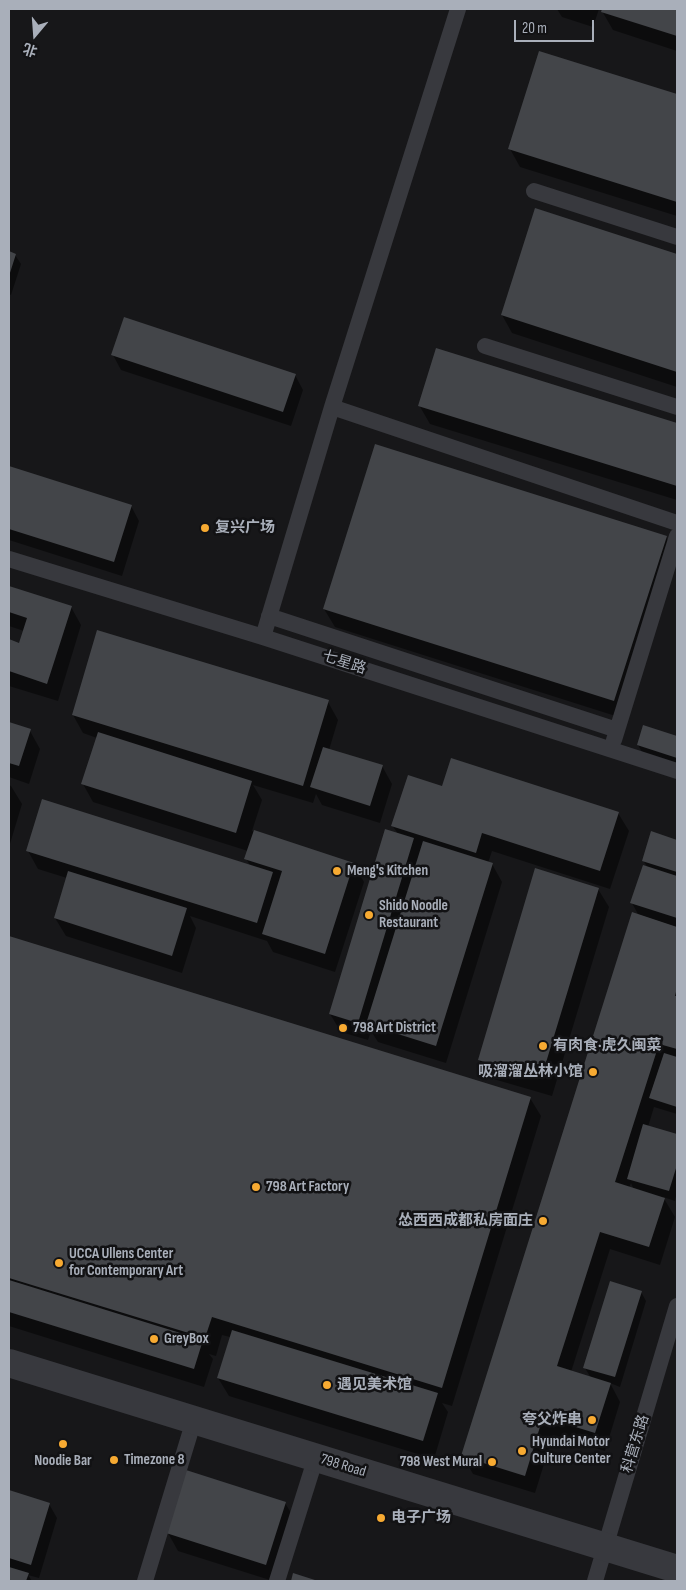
<!DOCTYPE html>
<html>
<head>
<meta charset="utf-8">
<style>
  body { margin:0 }
  #map { position:relative; width:686px; height:1590px; overflow:hidden; background:#171719; font-family:"Sofia Sans Condensed","Noto Sans SC",sans-serif }
  canvas { display:block }
  .frame { position:absolute; inset:0; border:10px solid #a9afba; pointer-events:none }
  .north { position:absolute; left:10px; top:10px; width:50px; height:50px; -webkit-text-stroke:4px #121214; paint-order:stroke; rotate:198deg; font-size:14px; font-weight:700; line-height:20px; text-align:center; color:#a9afba }
  .north::after { content:''; display:block; margin:auto; width:18px; height:22px; background:#a9afba; clip-path:polygon(50% 0,100% 100%,50% 72%,0 100%) }
  .scale { position:absolute; left:514px; top:20px; width:80px; height:22px; box-sizing:border-box; border:2px solid #a9afba; border-top:0; padding-left:6px; font-size:15px; line-height:18px; white-space:nowrap; color:#a9afba; -webkit-text-stroke:4px #121214; paint-order:stroke }
</style>
</head>
<body>
<div id="map">
<canvas width="686" height="1590"></canvas>
<div class="frame"></div>
<div class="north">北</div>
<div class="scale">20 m</div>
</div>
<script>
const g = document.querySelector('canvas').getContext('2d');
g.lineJoin = 'round';
function fill(path, color) {
  g.fillStyle = color;
  g.fill(path, 'evenodd');
}
function shape(rows) {
  const path = new Path2D();
  for (const r of rows) {
    path.moveTo(r[0], r[1]);
    for (let i = 2; i < r.length; i += 2) path.lineTo(r[i], r[i + 1]);
  }
  return path;
}
function trace(path, color, width, dash) {
  g.strokeStyle = color;
  g.lineWidth = width;
  g.lineCap = dash ? 'butt' : 'round';
  g.setLineDash(dash || []);
  g.stroke(path);
}
function label(font, color, halo, rows, align = 'center') {
  g.font = font + ' "Sofia Sans Condensed","Noto Sans SC",sans-serif';
  g.lineWidth = 5;
  g.setLineDash([]);
  g.textBaseline = 'middle';
  g.strokeStyle = halo;
  g.fillStyle = color;
  for (const [text, x, y, turn = 0] of rows) {
    g.save();
    g.translate(x, y);
    g.rotate((+turn || 0) * Math.PI / 180);
    g.textAlign = isNaN(turn) ? turn : align;
    if (halo) g.strokeText(text, 0, 0);
    g.fillText(text, 0, 0);
    g.restore();
  }
}
const shadow = shape([
  [557,9,599,9,593,27,562,17],
  [603,9,677,9,677,51,613,30,602,11],
  [540,53,677,95,677,216,520,167,510,149],
  [536,209,677,255,677,387,512,333,502,315],
  [9,253,15,255,21,264,11,295,9,294],
  [437,350,677,424,677,500,430,424,419,405],
  [113,355,295,375,303,390,291,426,121,370],
  [9,468,131,506,139,521,122,576,9,540],
  [666,537,676,555,625,719,335,627,324,609],
  [9,588,71,607,81,625,58,701,9,686,9,641,20,644,24,631,9,626],
  [328,702,338,720,329,750,382,766,392,784,380,823,322,805,316,794,313,803,253,785,262,800,252,831,353,864,364,882,335,972,273,952,267,941,190,916,196,928,182,973,66,936,55,918,67,878,38,869,28,851,250,866,246,858,248,851,93,802,83,784,97,738,83,733,73,715],
  [9,724,30,731,40,749,29,784,9,777],
  [644,727,677,738,677,769,646,759,638,745],
  [9,785,11,786,22,804,9,847],
  [443,787,618,813,629,831,610,889,492,851,488,863,492,864,502,882,446,1063,378,1042,371,1031,368,1040,341,1032,330,1014,398,834,392,825],
  [652,833,677,841,677,1114,654,1107,648,1127,677,1135,677,1192,675,1201,663,1197,675,1217,660,1265,610,1249,571,1372,591,1378,585,1368,641,1292,646,1301,620,1387,610,1383,620,1402,605,1451,553,1435,535,1493,473,1474,463,1456,639,916,632,903,648,868,643,860],
  [631,1183,634,1190,629,1188],
  [598,889,609,907,552,1096,490,1078,479,1060],
  [9,937,530,1098,541,1116,452,1406,442,1403,448,1412,434,1459,229,1396,218,1378,230,1337,222,1335,216,1356,209,1354,213,1359,204,1387,9,1326],
  [9,1491,49,1504,57,1518,39,1578,28,1575,32,1581,9,1581],
  [285,1503,296,1521,273,1581,178,1551,168,1533]
]);
const building = shape([
  [602,9,677,9,677,36,601,12],
  [539,51,677,94,677,202,508,149],
  [535,208,677,254,677,372,501,315],
  [9,251,16,254,9,276],
  [124,317,296,374,283,412,111,355],
  [436,348,677,423,677,486,418,406],
  [375,444,667,536,614,701,323,609],
  [9,466,132,505,114,562,9,529],
  [9,586,72,606,47,684,9,671,9,639,19,643,27,618,9,612],
  [97,630,329,700,303,786,72,715],
  [9,722,31,729,19,766,9,763],
  [643,725,677,736,677,758,637,745],
  [98,732,252,781,236,833,81,784],
  [323,747,383,765,370,806,310,787],
  [451,758,619,812,600,871,482,833,476,853,391,826,408,775,442,786],
  [42,799,273,872,257,923,26,851],
  [385,829,414,838,358,1023,329,1014],
  [254,830,354,863,325,954,262,934,282,871,244,859],
  [651,831,677,840,677,872,642,861],
  [423,841,493,863,436,1046,366,1024],
  [643,865,677,876,677,918,630,903],
  [535,868,599,888,541,1079,478,1060],
  [68,871,187,908,172,956,54,918],
  [632,912,677,927,677,988,675,996,677,996,677,1049,659,1044,615,1182,665,1198,649,1247,600,1232,557,1366,611,1383,595,1433,543,1417,525,1476,461,1456],
  [9,936,531,1097,442,1388,212,1317,205,1338,9,1278],
  [664,1053,677,1057,677,1107,649,1098],
  [643,1124,677,1134,677,1165,669,1191,627,1179],
  [9,1280,203,1340,194,1369,9,1312],
  [610,1281,642,1291,615,1377,583,1368],
  [232,1330,438,1393,423,1441,217,1378],
  [186,1470,286,1502,266,1565,166,1533],
  [9,1490,50,1503,31,1565,9,1558],
  [9,1567,29,1573,26,1581,9,1581],
  [293,1573,318,1581,291,1581]
]);
const lane = shape([
  [534,191,677,237],
  [485,346,677,407],
  [332,407,677,523],
  [9,559,263,637,677,771],
  [269,616,617,730],
  [263,637,332,407,458,9],
  [614,740,677,536],
  [145,1581,194,1420],
  [277,1581,316,1457],
  [595,1581,677,1306]
]);
const street = shape([
  [9,1363,677,1569]
]);
const markers = [
  [205,528,5,"#f7aa32"],
  [337,871,5,"#f7aa32"],
  [369,915,5,"#f7aa32"],
  [343,1028,5,"#f7aa32"],
  [543,1046,5,"#f7aa32"],
  [593,1072,5,"#f7aa32"],
  [256,1187,5,"#f7aa32"],
  [543,1221,5,"#f7aa32"],
  [59,1263,5,"#f7aa32"],
  [154,1339,5,"#f7aa32"],
  [327,1385,5,"#f7aa32"],
  [592,1420,5,"#f7aa32"],
  [63,1444,5,"#f7aa32"],
  [522,1451,5,"#f7aa32"],
  [114,1460,5,"#f7aa32"],
  [492,1462,5,"#f7aa32"],
  [381,1518,5,"#f7aa32"]
];
const poiNames = [
  ["复兴广场",215,528],
  ["Meng's Kitchen",347,871],
  ["Shido Noodle",379,906],
  ["Restaurant",379,923],
  ["798 Art District",353,1028],
  ["有肉食·虎久闽菜",553,1046],
  ["吸溜溜丛林小馆",583,1072,"right"],
  ["798 Art Factory",266,1187],
  ["怂西西成都私房面庄",533,1221,"right"],
  ["UCCA Ullens Center",69,1254],
  ["for Contemporary Art",69,1271],
  ["GreyBox",164,1339],
  ["遇见美术馆",337,1385],
  ["夸父炸串",582,1420,"right"],
  ["Hyundai Motor",532,1442],
  ["Culture Center",532,1459],
  ["Timezone 8",124,1460],
  ["Noodie Bar",63,1461,"center"],
  ["798 West Mural",482,1462,"right"],
  ["电子广场",391,1518]
];
const streetNames = [
  ["七星路",344,663,18],
  ["科营东路",636,1444,-73],
  ["798 Road",343,1466,17]
];
fill(shadow, '#0007');
fill(building, '#434549');
trace(lane, '#38393e', 16);
trace(street, '#38393e', 28);
for (const [x, y, r, color] of markers) {
  const dot = new Path2D();
  dot.arc(x, y, r, 0, 2 * Math.PI);
  g.fillStyle = color;
  g.fill(dot);
  trace(dot, '#121214', 2);
}
label('bold 15px', '#a9afba', '#121214', poiNames, 'left');
label('15px', '#a9afba', '#121214', streetNames);
</script>
</body>
</html>
